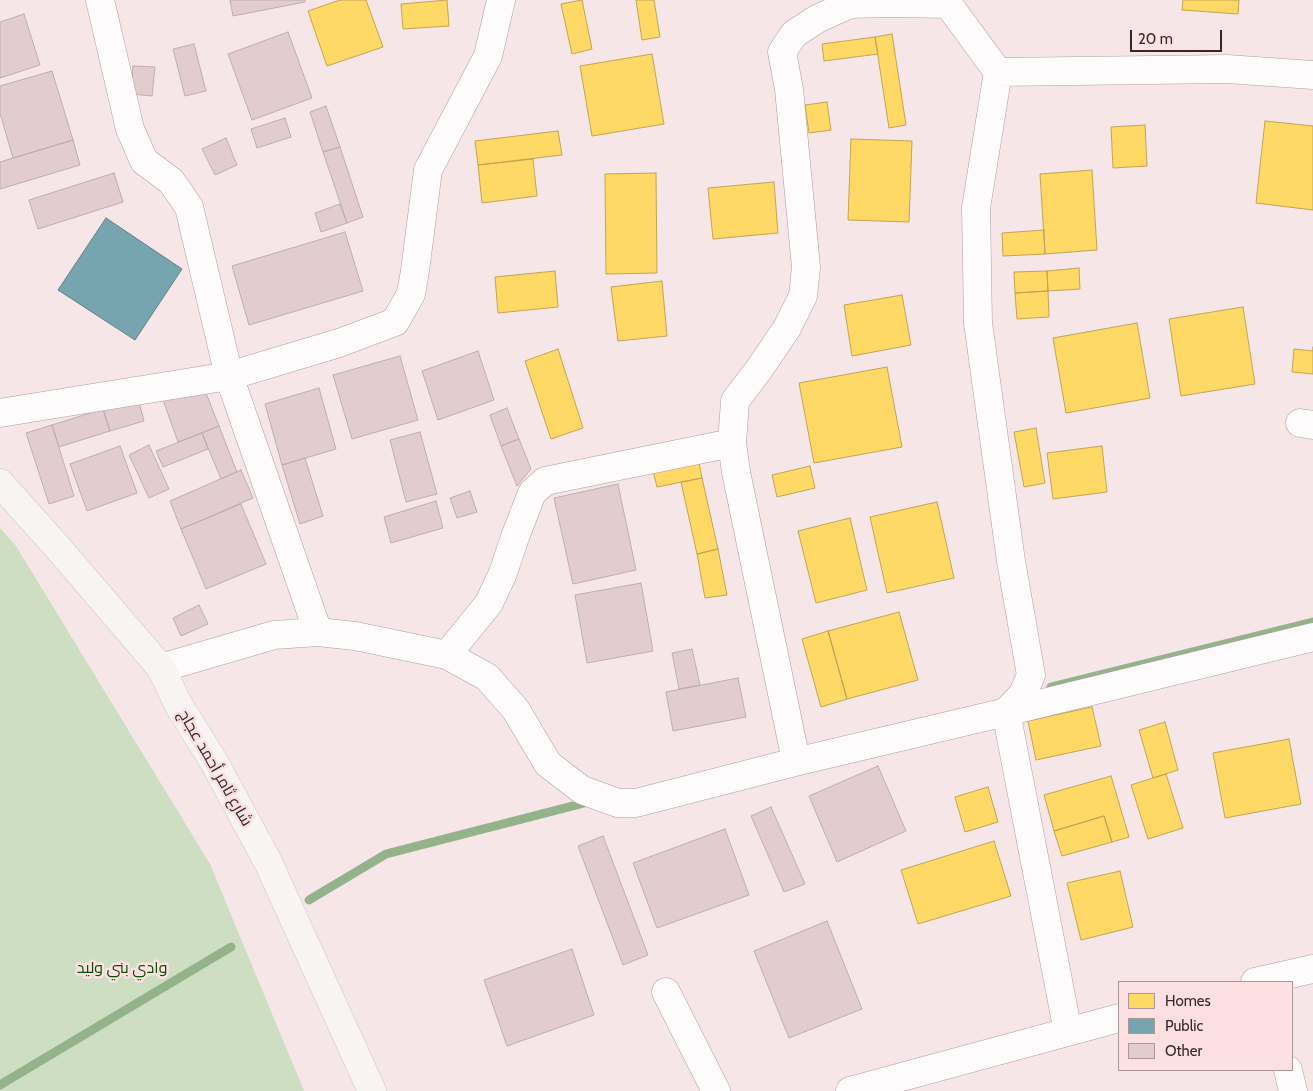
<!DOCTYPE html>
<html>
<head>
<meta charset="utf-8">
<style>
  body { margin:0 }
  #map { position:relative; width:1313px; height:1091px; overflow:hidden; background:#f7e6e8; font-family:Cabin,sans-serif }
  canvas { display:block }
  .legend { position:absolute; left:1118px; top:981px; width:175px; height:90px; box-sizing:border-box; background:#fde0e2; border:1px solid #ad9698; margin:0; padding:6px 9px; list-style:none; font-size:15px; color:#352829 }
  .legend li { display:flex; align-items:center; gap:10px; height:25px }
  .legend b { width:25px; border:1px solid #ad9698 }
  .scale { position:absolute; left:1130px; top:30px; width:92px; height:22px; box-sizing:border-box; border:2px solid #352829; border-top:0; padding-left:6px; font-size:15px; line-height:18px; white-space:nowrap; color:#352829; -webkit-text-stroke:4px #fde0e2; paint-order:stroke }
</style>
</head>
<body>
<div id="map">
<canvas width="1313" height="1091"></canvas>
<ul class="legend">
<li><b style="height:14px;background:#ffd966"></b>Homes</li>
<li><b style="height:14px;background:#76a5af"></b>Public</li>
<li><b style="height:14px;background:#e2cccf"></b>Other</li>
</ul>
<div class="scale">20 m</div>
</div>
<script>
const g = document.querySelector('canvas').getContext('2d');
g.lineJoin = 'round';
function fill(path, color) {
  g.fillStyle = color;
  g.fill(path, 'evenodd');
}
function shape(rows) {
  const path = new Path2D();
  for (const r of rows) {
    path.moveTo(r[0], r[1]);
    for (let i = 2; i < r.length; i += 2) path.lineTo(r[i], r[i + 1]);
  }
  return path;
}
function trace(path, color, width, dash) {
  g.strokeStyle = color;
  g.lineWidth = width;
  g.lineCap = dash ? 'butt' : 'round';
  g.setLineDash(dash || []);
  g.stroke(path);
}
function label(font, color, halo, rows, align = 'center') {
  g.font = font + ' Cabin,Cairo,sans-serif';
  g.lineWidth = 5;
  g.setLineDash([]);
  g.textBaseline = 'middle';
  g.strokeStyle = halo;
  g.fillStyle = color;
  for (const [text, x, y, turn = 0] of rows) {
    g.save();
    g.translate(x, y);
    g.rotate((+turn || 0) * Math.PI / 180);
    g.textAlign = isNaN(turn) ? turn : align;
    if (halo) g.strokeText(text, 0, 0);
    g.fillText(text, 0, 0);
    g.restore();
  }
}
const green = shape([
  [0,528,16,546,210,864,304,1091,0,1091]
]);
const homes = shape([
  [340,0,366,0,383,47,327,66,308,11,340,0],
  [447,0,449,26,403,29,401,4,447,0],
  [582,0,592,49,572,54,561,4,582,0],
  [636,0,654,0,660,37,642,40,636,0],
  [1183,0,1239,0,1238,14,1182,10,1183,0],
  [892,34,906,125,889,128,875,37,892,34],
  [875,37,878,54,824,61,822,44,875,37],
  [652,54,664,124,592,136,580,66,652,54],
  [827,102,831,130,809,133,805,105,827,102],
  [1265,121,1313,126,1313,210,1256,203,1265,121],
  [1145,125,1147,166,1113,168,1111,127,1145,125],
  [558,131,562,155,478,165,475,141,558,131],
  [851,139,912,141,909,222,848,220,851,139],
  [533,159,537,196,482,203,478,165,533,159],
  [1092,170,1097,250,1045,254,1040,174,1092,170],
  [656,173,657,273,606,274,605,174,656,173],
  [774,182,778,233,713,239,708,188,774,182],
  [1044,230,1045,254,1003,256,1002,233,1044,230],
  [1079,268,1080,289,1048,291,1047,271,1079,268],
  [555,271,558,307,498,313,495,277,555,271],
  [1047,271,1048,291,1015,293,1014,272,1047,271],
  [662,281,667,336,618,341,611,287,662,281],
  [1048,291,1049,317,1017,319,1015,293,1048,291],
  [902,295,911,345,852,356,844,305,902,295],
  [1243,307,1255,384,1181,396,1169,319,1243,307],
  [1137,323,1150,398,1066,413,1053,338,1137,323],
  [1313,347,1313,374,1292,372,1294,349,1313,351,1313,347],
  [558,349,583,428,551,439,525,361,558,349],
  [887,367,902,447,814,463,799,383,887,367],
  [1036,428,1045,483,1024,487,1014,432,1036,428],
  [1102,446,1107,492,1053,499,1047,453,1102,446],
  [699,462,702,478,657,487,653,471,699,462],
  [810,466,815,488,777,497,772,475,810,466],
  [702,478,718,549,697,554,681,482,702,478],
  [937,502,954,578,887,593,870,517,937,502],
  [850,518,867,590,816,603,798,531,850,518],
  [718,549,727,595,705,598,697,554,718,549],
  [899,612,918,680,847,699,828,631,899,612],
  [828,631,847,699,821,707,802,639,828,631],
  [1092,707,1101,746,1036,760,1028,721,1092,707],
  [1165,722,1178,770,1153,778,1139,730,1165,722],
  [1289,739,1301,804,1225,818,1213,753,1289,739],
  [1166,774,1183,828,1148,839,1131,785,1166,774],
  [1111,776,1129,837,1112,842,1104,816,1054,831,1044,795,1111,776],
  [988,787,998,822,965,832,955,797,988,787],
  [1104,816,1112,842,1062,856,1054,831,1104,816],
  [994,841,1011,896,918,924,901,870,994,841],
  [1120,871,1133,927,1081,940,1067,883,1120,871]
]);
const public = shape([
  [106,218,182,269,135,340,58,290,106,218]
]);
const stream = shape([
  [1051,687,1313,622],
  [309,900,386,854,592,801],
  [0,1085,231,947]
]);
const building = shape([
  [230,0,305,0,305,2,233,16,230,0],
  [24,14,40,65,0,78,0,22,24,14],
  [288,32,312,98,252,120,228,54,288,32],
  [194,44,206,91,185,96,173,49,194,44],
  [133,66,155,67,152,96,131,94,133,66],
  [52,71,73,140,13,158,0,113,0,86,52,71],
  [326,106,340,147,323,152,310,112,326,106],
  [285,118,291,137,257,148,251,129,285,118],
  [226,138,237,165,215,175,202,149,226,138],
  [73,140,80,165,0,189,0,162,73,140],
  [340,147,363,217,347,223,323,152,340,147],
  [114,173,123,202,38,229,29,200,114,173],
  [340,204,347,223,321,232,315,213,340,204],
  [345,232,363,291,249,325,232,266,345,232],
  [478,351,494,400,438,420,422,371,478,351],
  [400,356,418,420,352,439,333,375,400,356],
  [204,388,219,426,178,442,162,397,204,388],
  [319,388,336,449,282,465,265,404,319,388],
  [138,398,144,421,110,431,103,409,138,398],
  [507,408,519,439,501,446,490,415,507,408],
  [103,409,110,431,59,447,52,425,103,409],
  [52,425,74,496,49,504,26,433,52,425],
  [219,426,237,472,221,479,202,433,219,426],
  [420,432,437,494,406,502,390,440,420,432],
  [202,433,208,449,163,467,156,451,202,433],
  [519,439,531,469,517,486,501,446,519,439],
  [149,445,169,489,149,498,129,455,149,445],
  [120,446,137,493,87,511,70,464,120,446],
  [305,458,323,516,300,524,282,465,305,458],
  [241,470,253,498,181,529,170,501,241,470],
  [618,484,636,570,573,584,554,498,618,484],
  [470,491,477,512,457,518,450,498,470,491],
  [436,501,443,528,391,543,384,517,436,501],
  [241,504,266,564,206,589,181,529,241,504],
  [641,583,653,651,587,663,575,595,641,583],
  [199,605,208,624,181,636,173,618,199,605],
  [692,649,700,685,679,689,672,653,692,649],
  [738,678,746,717,673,731,666,692,738,678],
  [878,766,906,831,837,862,809,796,878,766],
  [771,807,805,884,784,892,751,816,771,807],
  [725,829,749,895,657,928,633,863,725,829],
  [603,836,648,955,623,965,578,846,603,836],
  [827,921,862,1009,789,1038,754,951,827,921],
  [572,949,594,1015,507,1046,484,980,572,949]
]);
const minor = shape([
  [100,0,130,129,144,161,171,181,189,207,229,376,318,632],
  [998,72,1227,69,1313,75],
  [0,413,229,376,339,343,395,322,411,294,415,271,428,170,488,56,501,0],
  [1300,423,1313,425],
  [447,655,489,603,503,573,515,537,532,493,545,481,732,443],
  [161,668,274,635,318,632,355,636,447,655,487,677,516,710,548,764,582,790,618,803,636,803,795,762,1006,712,1313,637],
  [795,762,794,751,736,472,732,443,735,401,760,368,787,328,803,296,806,267,789,89,782,52,794,34,817,19,850,4,893,3,948,4,998,72,976,208,978,323,1011,561,1031,675,1023,694,1006,712,1068,1032],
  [1255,982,1313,969],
  [666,992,716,1091],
  [1288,1070,1293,1091],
  [850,1091,1119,1018]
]);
const primary = shape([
  [0,483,59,549,161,668,178,704,214,762,268,862,372,1091]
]);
const streetNames = [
  ["شارع ثامر أحمد عجاج",215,768,60]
];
const parkNames = [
  ["وادي بني وليد",122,968]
];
fill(green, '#cddec3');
fill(homes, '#ffd966');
trace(homes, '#c2a454', 1);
fill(public, '#76a5af');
trace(public, '#628087', 1);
trace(stream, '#95b38b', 9);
fill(building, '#e2cccf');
trace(building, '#bcaeaf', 1);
trace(minor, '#ac9e9f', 29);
trace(primary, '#cfc7c8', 29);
trace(minor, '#fefbfc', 28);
trace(primary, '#f9f4f4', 28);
label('16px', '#352829', '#fde0e2', streetNames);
label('16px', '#095300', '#fde0e2', parkNames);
</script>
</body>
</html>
